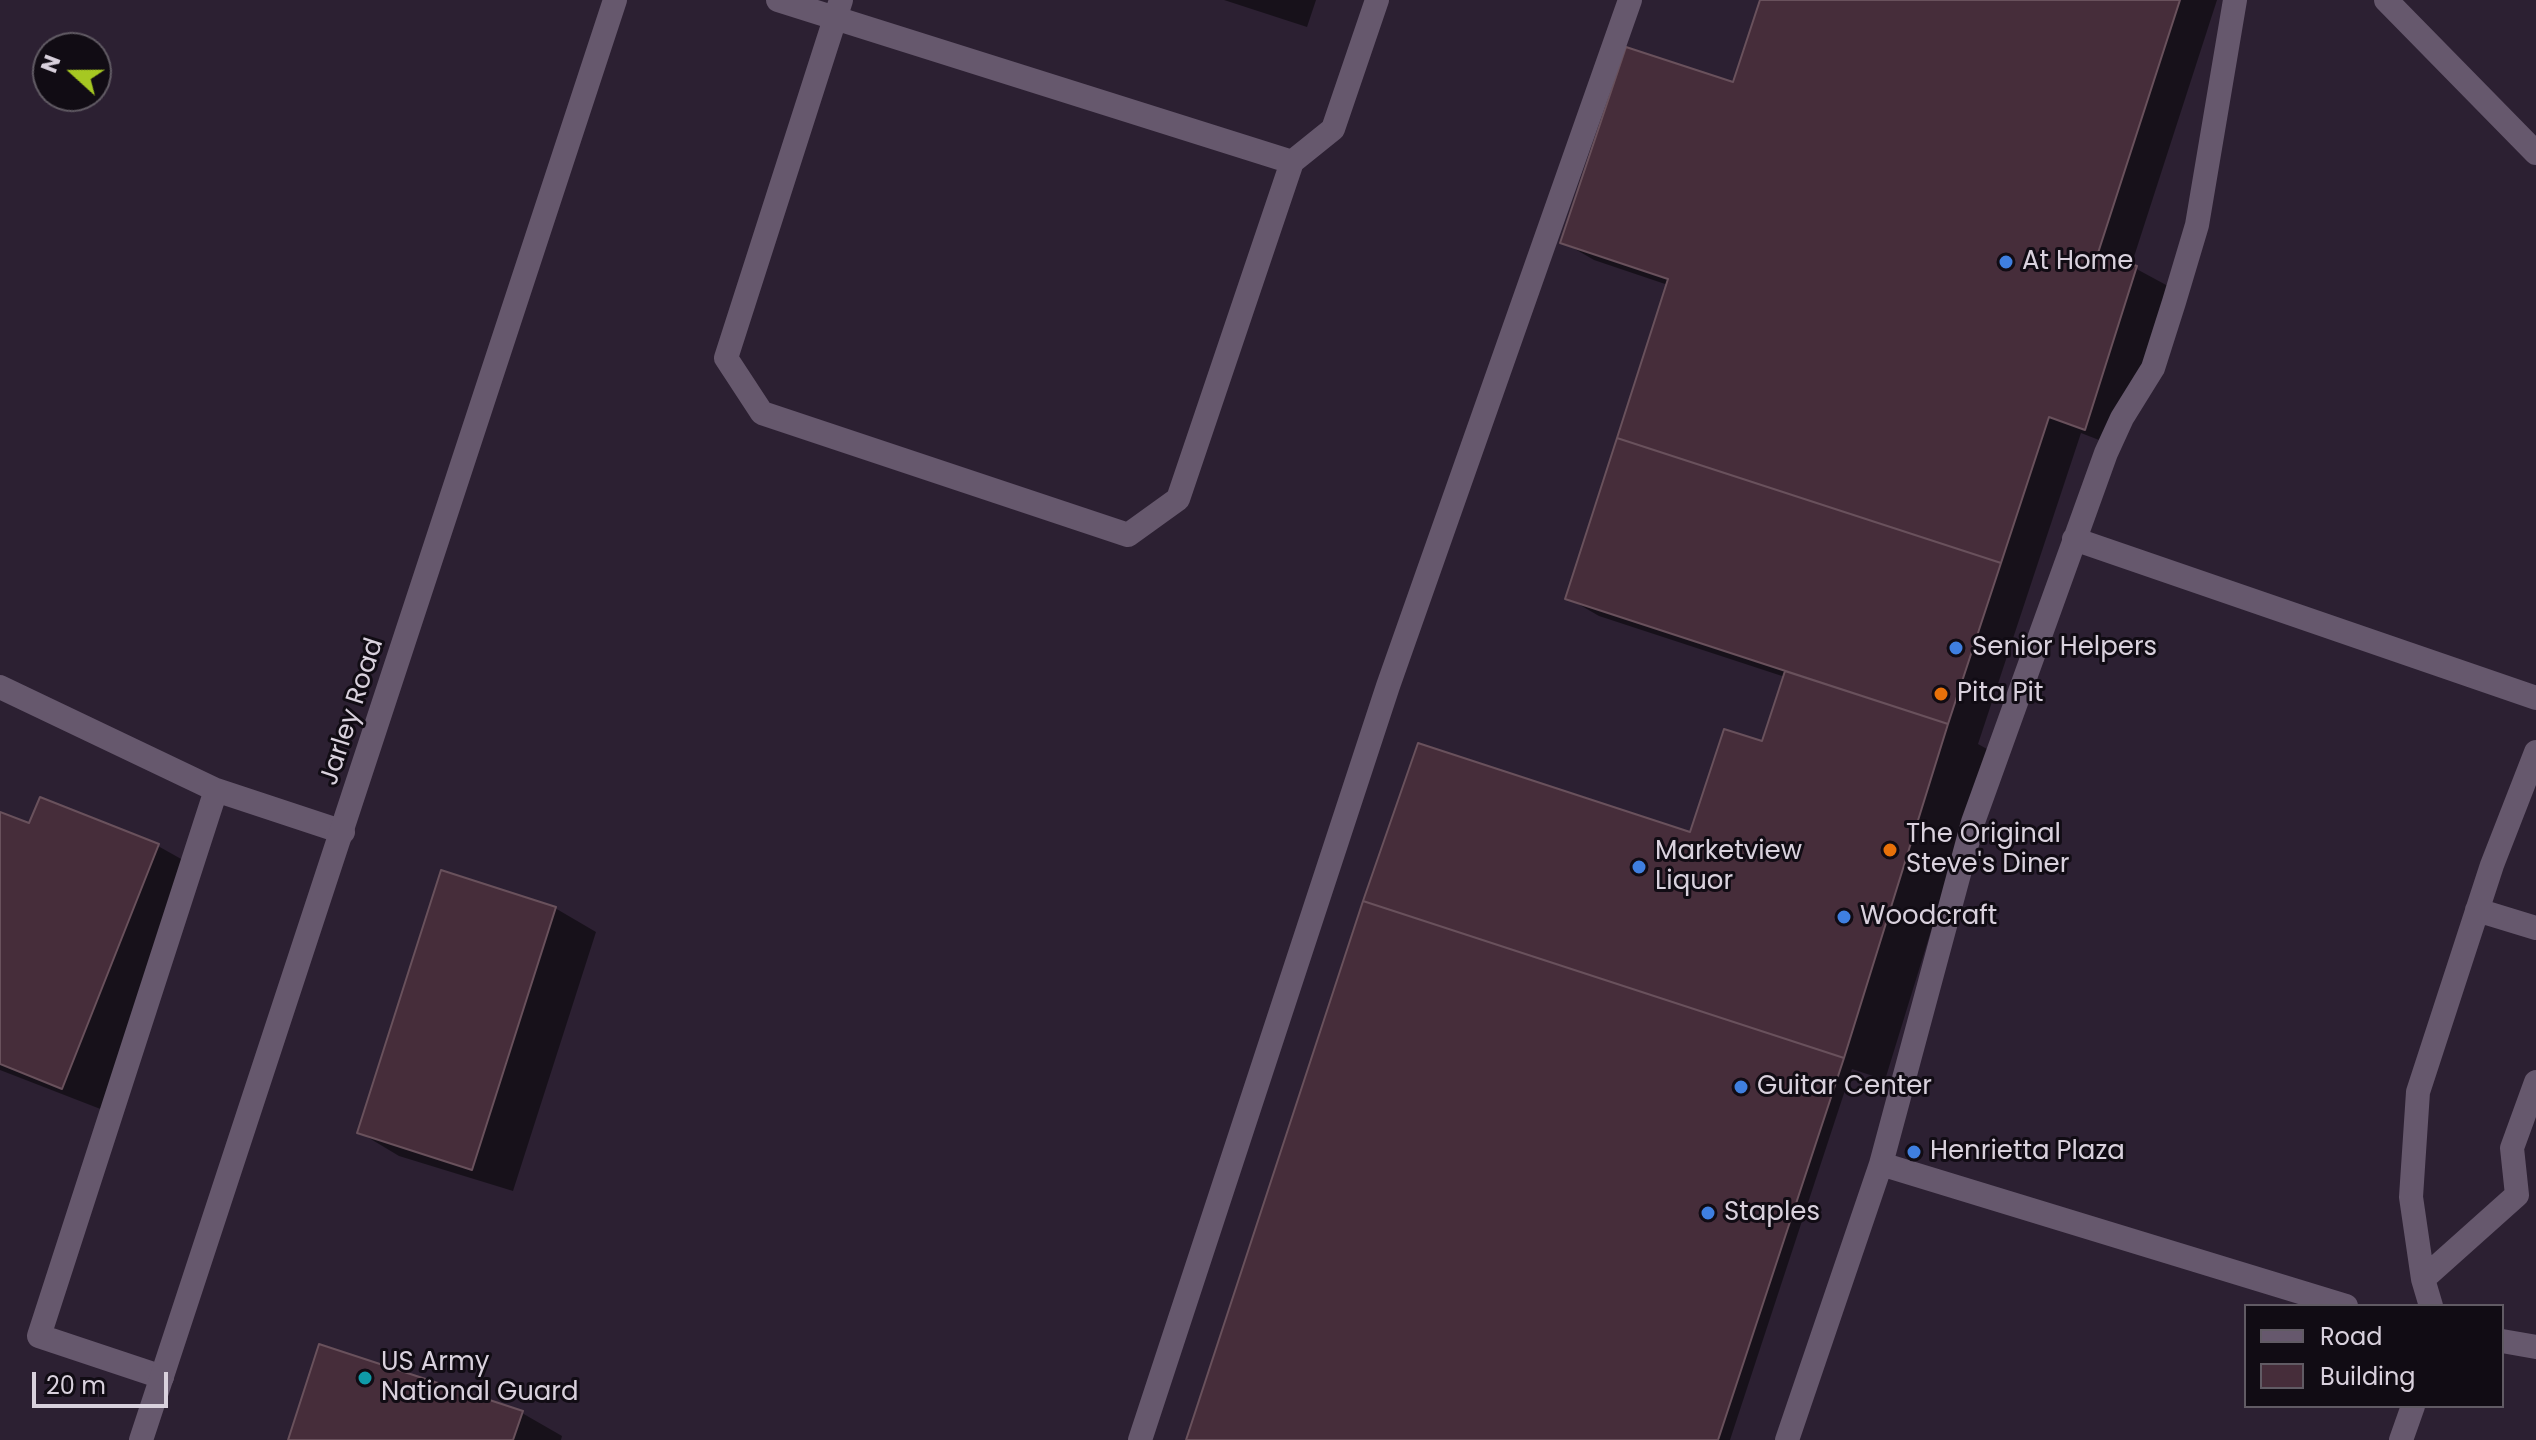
<!DOCTYPE html>
<html>
<head>
<meta charset="utf-8">
<style>
  body { margin:0 }
  #map { position:relative; width:2536px; height:1440px; overflow:hidden; background:#2c2032; font-family:Poppins,sans-serif }
  canvas { display:block }
  .legend { position:absolute; left:2244px; top:1304px; width:260px; height:104px; box-sizing:border-box; background:#110c14; border:2px solid #615b64; margin:0; padding:10px 14px; list-style:none; font-size:24px; color:#d9d1dd }
  .legend li { display:flex; align-items:center; gap:16px; height:40px }
  .legend b { width:40px; border:2px solid #615b64 }
  .north { position:absolute; left:32px; top:32px; width:80px; height:80px; box-sizing:border-box; background:#110c14; border:2px solid #615b64; border-radius:50%; rotate:291deg; font-size:22px; font-weight:700; line-height:32px; text-align:center; color:#d9d1dd }
  .north::after { content:''; display:block; margin:auto; width:28px; height:36px; background:#a6c822; clip-path:polygon(50% 0,100% 100%,50% 72%,0 100%) }
  .scale { position:absolute; left:32px; top:1372px; width:136px; height:36px; box-sizing:border-box; border:4px solid #d9d1dd; border-top:0; padding-left:10px; font-size:24px; line-height:28px; white-space:nowrap; color:#d9d1dd; -webkit-text-stroke:6px #110c14; paint-order:stroke }
</style>
</head>
<body>
<div id="map">
<canvas width="2536" height="1440"></canvas>
<ul class="legend">
<li><b style="height:10px;background:#66586d"></b>Road</li>
<li><b style="height:22px;background:#462d3a"></b>Building</li>
</ul>
<div class="north">N</div>
<div class="scale">20 m</div>
</div>
<script>
const g = document.querySelector('canvas').getContext('2d');
g.lineJoin = 'round';
function fill(path, color) {
  g.fillStyle = color;
  g.fill(path, 'evenodd');
}
function shape(rows) {
  const path = new Path2D();
  for (const r of rows) {
    path.moveTo(r[0], r[1]);
    for (let i = 2; i < r.length; i += 2) path.lineTo(r[i], r[i + 1]);
  }
  return path;
}
function trace(path, color, width, dash) {
  g.strokeStyle = color;
  g.lineWidth = width;
  g.lineCap = dash ? 'butt' : 'round';
  g.setLineDash(dash || []);
  g.stroke(path);
}
function label(font, color, halo, rows, align = 'center') {
  g.font = font + ' Poppins,sans-serif';
  g.lineWidth = 6;
  g.setLineDash([]);
  g.textBaseline = 'middle';
  g.strokeStyle = halo;
  g.fillStyle = color;
  for (const [text, x, y, turn = 0] of rows) {
    g.save();
    g.translate(x, y);
    g.rotate((+turn || 0) * Math.PI / 180);
    g.textAlign = isNaN(turn) ? turn : align;
    if (halo) g.strokeText(text, 0, 0);
    g.fillText(text, 0, 0);
    g.restore();
  }
}
const shadow = shape([
  [1224,0,1316,0,1307,27],
  [1762,0,2217,0,2131,266,2168,286,2117,447,2081,433,1978,744,1987,749,1885,1080,1852,1069,1730,1440,1188,1440,1691,835,1764,743,1785,677,1599,616,1568,598,1668,285,1594,260,1563,242,1734,84],
  [41,799,158,846,199,869,103,1110,0,1070,0,814,30,826],
  [555,908,596,932,513,1191,399,1156,359,1132],
  [522,1413,562,1436,561,1440,290,1440]
]);
const building = shape([
  [1760,0,2180,0,2098,253,2137,266,2085,430,2049,417,2001,563,1617,438,1668,279,1560,243,1626,47,1733,82,1760,0],
  [1617,438,2001,563,1948,724,1565,599,1617,438],
  [1785,671,1948,724,1844,1058,1363,901,1418,743,1690,832,1724,729,1762,741,1785,671],
  [40,797,159,844,62,1089,0,1064,0,812,29,823,40,797],
  [441,870,556,907,472,1170,357,1133,441,870],
  [1363,901,1844,1058,1718,1440,1186,1440,1363,901],
  [319,1344,523,1411,513,1440,288,1440,319,1344]
]);
const lane = shape([
  [778,0,1292,162,1333,129,1377,0],
  [841,0,726,358,762,413,1128,535,1178,499,1292,162],
  [2386,0,2536,153],
  [2074,539,2536,698],
  [0,687,216,790],
  [2477,910,2536,928],
  [1881,1164,2346,1306],
  [2517,1195,2512,1148,2536,1082],
  [2423,1279,2517,1195],
  [2431,1306,2423,1279,2411,1197,2418,1092,2492,865,2536,752],
  [2502,1341,2536,1347],
  [162,1377,39,1336,216,790,343,832],
  [1140,1440,1388,686,1630,0],
  [1787,1440,1881,1164,1973,822,2106,453,2122,418,2153,368,2174,302,2197,225,2235,0],
  [2401,1440,2413,1406]
]);
const street = shape([
  [141,1440,615,0]
]);
const markers = [
  [2006,262,8,"#3f7fe0"],
  [1956,648,8,"#3f7fe0"],
  [1941,694,8,"#e8710a"],
  [1890,850,8,"#e8710a"],
  [1639,867,8,"#3f7fe0"],
  [1844,917,8,"#3f7fe0"],
  [1741,1087,8,"#3f7fe0"],
  [1914,1152,8,"#3f7fe0"],
  [1708,1213,8,"#3f7fe0"],
  [365,1378,8,"#0f9aa8"]
];
const poiNames = [
  ["At Home",2022,262],
  ["Senior Helpers",1972,648],
  ["Pita Pit",1957,694],
  ["The Original",1906,835],
  ["Steve's Diner",1906,865],
  ["Marketview",1655,852],
  ["Liquor",1655,882],
  ["Woodcraft",1860,917],
  ["Guitar Center",1757,1087],
  ["Henrietta Plaza",1930,1152],
  ["Staples",1724,1213],
  ["US Army",381,1363],
  ["National Guard",381,1393]
];
const streetNames = [
  ["Jarley Road",353,712,-72]
];
fill(shadow, '#0007');
fill(building, '#462d3a');
trace(building, '#69515c', 2);
trace(lane, '#66586d', 24);
trace(street, '#66586d', 24);
for (const [x, y, r, color] of markers) {
  const dot = new Path2D();
  dot.arc(x, y, r, 0, 2 * Math.PI);
  g.fillStyle = color;
  g.fill(dot);
  trace(dot, '#110c14', 3);
}
label('26px', '#d9d1dd', '#110c14', poiNames, 'left');
label('26px', '#d9d1dd', '#110c14', streetNames);
</script>
</body>
</html>
